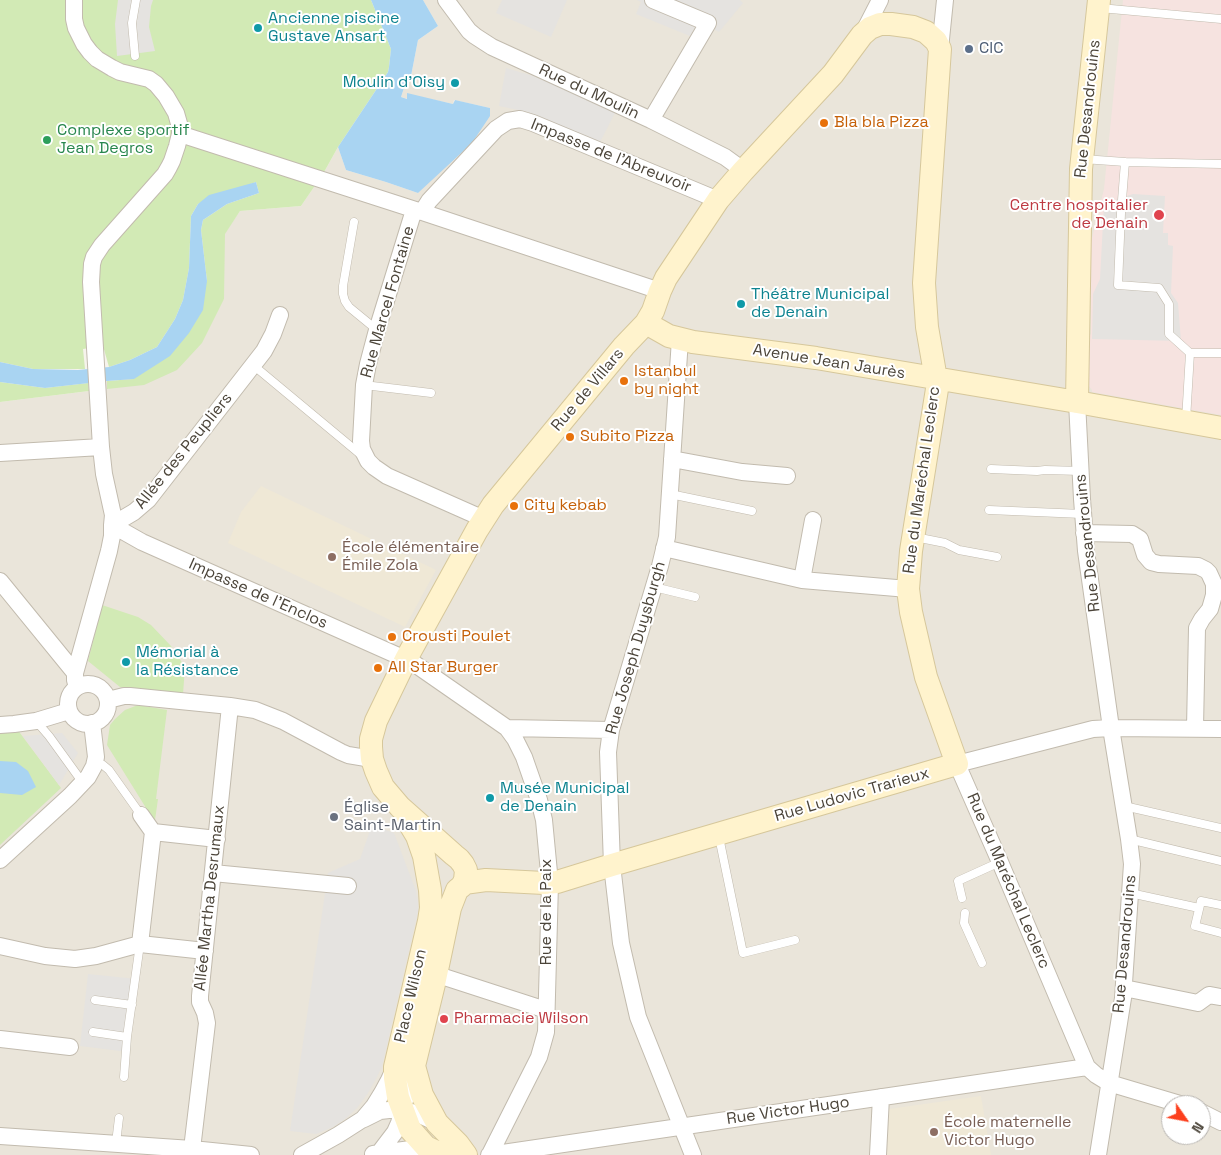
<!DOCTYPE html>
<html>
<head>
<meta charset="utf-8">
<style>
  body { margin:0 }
  #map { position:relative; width:1221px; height:1155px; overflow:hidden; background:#f6f3ec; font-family:"Space Grotesk",sans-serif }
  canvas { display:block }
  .north { position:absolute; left:1161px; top:1095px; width:50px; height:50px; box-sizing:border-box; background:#fff; border:1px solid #b7b4b0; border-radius:50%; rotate:123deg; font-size:14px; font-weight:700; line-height:20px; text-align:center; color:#4b4439 }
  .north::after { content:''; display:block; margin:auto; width:18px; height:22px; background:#fc3f1d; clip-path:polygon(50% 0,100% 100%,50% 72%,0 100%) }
</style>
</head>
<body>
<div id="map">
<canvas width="1221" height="1155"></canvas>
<div class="north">N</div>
</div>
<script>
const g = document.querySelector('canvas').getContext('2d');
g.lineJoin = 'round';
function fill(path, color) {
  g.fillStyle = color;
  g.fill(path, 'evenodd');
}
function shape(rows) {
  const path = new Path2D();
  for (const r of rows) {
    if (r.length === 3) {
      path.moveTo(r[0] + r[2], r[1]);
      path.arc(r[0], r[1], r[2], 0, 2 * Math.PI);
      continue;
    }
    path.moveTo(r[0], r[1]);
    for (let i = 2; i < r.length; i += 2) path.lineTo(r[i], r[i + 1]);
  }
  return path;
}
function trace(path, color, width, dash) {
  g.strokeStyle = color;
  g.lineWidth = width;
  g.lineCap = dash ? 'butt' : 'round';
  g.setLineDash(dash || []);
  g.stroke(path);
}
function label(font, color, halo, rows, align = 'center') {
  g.font = font + ' "Space Grotesk",sans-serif';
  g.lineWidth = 4;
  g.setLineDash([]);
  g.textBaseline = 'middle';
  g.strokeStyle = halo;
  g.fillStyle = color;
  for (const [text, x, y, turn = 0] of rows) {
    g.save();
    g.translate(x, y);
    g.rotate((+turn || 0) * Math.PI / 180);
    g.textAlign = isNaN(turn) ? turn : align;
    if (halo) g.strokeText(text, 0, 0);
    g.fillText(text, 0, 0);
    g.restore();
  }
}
const residential = shape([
  [423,0,1221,0,1221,1155,0,1155,0,402,89,391,88,383,107,381,108,389,224,299,224,234,240,211,301,206,323,174,338,147,346,170,386,182,418,193,490,108,454,100,453,104,407,94,408,99,401,97,404,88,411,76,418,40,438,26],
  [1171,1105,1201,1105,1201,1135,1171,1135]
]);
const education = shape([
  [261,486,436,570,405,627,228,543,241,512],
  [981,1096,991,1155,881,1155,882,1110]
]);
const medical = shape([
  [1123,0,1221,0,1221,415,1092,392,1092,390,1086,383,1084,341,1091,334,1091,242,1104,189]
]);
const green = shape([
  [0,0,371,0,391,49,389,67,388,72,338,147,323,174,301,206,240,211,225,234,224,299,202,343,177,370,144,385,107,389,107,381,134,379,207,281,201,230,203,220,227,204,259,193,256,182,198,204,191,216,189,268,183,300,175,319,157,347,130,360,109,367,103,346,83,349,85,369,33,369,0,362],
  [0,382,45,388,88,383,89,391,0,402],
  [102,605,138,617,151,625,171,646,185,667,183,694,120,687,88,661],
  [138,705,167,710,156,799,158,799,155,820,151,816,107,745,110,725,115,719,125,710],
  [17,729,61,788,0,845,0,730]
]);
const parking = shape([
  [118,0,153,0,151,6,149,27,155,51,117,56,115,24],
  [502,0,567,0,551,37,496,13],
  [637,0,740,0,743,3,719,32,709,27,702,41,636,14,641,2],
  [506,68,557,83,616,111,600,142,528,112,499,106],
  [1133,194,1165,196,1163,233,1168,233,1168,245,1173,246,1171,293,1178,303,1181,341,1092,339,1093,294,1100,279,1104,204],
  [62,733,78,753,59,785,23,736],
  [372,825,394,833,416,891,418,903,418,911,382,1066,377,1077,368,1093,357,1108,345,1119,333,1127,316,1134,290,1131,328,873,360,859],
  [88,974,137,979,128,1052,80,1046]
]);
const water = shape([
  [371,0,423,0,438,26,418,40,411,76,404,88,401,97,407,99,407,93,453,104,455,100,490,108,490,116,472,143,418,193,386,182,346,170,338,147,388,72,389,67,391,49],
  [256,182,259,193,227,204,203,220,201,230,207,281,203,310,189,333,170,356,134,379,107,381,45,388,0,382,0,362,33,369,78,370,109,367,130,360,157,347,175,319,183,300,189,268,191,216,198,204,209,195],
  [0,761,16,762,28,771,36,787,22,795,0,793]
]);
const lane = shape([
  [1100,8,1221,19],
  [135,56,132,23,136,0],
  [1083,159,1125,162],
  [354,222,343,286,343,294,345,301,349,307,377,330],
  [1190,353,1221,353],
  [253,365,360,454],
  [364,385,431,393],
  [1186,420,1190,353,1169,334,1169,304,1159,288,1118,285,1121,213,1125,162,1221,164],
  [991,469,1037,471,1045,470,1081,471],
  [670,494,752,511],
  [989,510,1082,514],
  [915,537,945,543,959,550,997,557],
  [654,587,695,597],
  [36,721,49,736,83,783],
  [96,762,103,765,109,770,141,815],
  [1124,806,1221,828],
  [719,837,743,953,795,940],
  [1129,839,1221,861],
  [1130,893,1199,908],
  [962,898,958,881,1000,862],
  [1221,905,1201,901,1195,926,1221,933],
  [965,913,964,923,982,963],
  [95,1000,132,1005],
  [93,1032,127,1037],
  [124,1077,127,1037,140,944],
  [116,1143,119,1118]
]);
const street = shape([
  [74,0,74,19,76,28,84,44,90,52,97,59,112,68,120,72,149,79,156,84,166,96,176,113,180,127,180,134,177,146,172,161,169,167,165,174,102,245,94,257,92,264,91,282,101,447,104,474,113,515,112,525,112,536,109,551,75,673,75,680,77,687],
  [446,0,469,31,475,36,492,47,651,120,725,157,736,165,743,171],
  [862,35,880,0],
  [940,49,945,0],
  [651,120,708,23,653,0],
  [180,134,422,212,660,291],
  [414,210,377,330,368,364,364,385,361,441,362,449,368,461,374,467,387,476,484,519],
  [422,212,429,201,496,129,508,121,520,119,533,123,718,200],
  [680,339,667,537,660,566,611,730,608,752,612,865,621,943,638,1017,693,1155],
  [1077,402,1082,499,1086,551,1111,728,1129,839,1132,864,1123,998,1098,1155],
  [0,453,101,447],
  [672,459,742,472,787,476],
  [112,525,142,542,412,662,507,728,515,739,524,757,539,800,544,820,550,883,546,1032,539,1057,490,1154],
  [112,525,134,512,148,500,264,351,273,334,280,315],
  [1084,533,1132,534,1140,539,1145,555,1151,562,1159,564,1198,566,1206,570,1209,573,1214,584,1214,595,1210,609,1202,619,1197,628,1195,728],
  [664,548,802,580,908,589],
  [802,580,813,520],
  [0,581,75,673],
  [88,704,20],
  [108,700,124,696,130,696,230,706,255,710,283,721,341,752,348,755,372,759],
  [0,725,14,724,36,721,69,711],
  [507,728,611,730],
  [153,832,217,839],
  [0,860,70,796,88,777,94,766,96,757,92,723],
  [213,873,348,886],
  [140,944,153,832,141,815],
  [0,946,45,956,75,959,96,956,140,944,205,951],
  [435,974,546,1010],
  [1124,988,1198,1003,1209,995,1221,997],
  [0,1039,70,1047],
  [1183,1105,1109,1083,1096,1075,1087,1067,1000,862,957,764,1093,729,1111,728,1221,729],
  [1201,1112,1221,1122],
  [364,1119,380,1111,398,1109,416,1113,437,1123],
  [0,1136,192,1149,251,1155],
  [192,1149,207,1023,205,1013,200,1002,200,996,230,706],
  [379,1153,395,1132,399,1123,414,1066],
  [373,1154,411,1149,432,1150],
  [302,1155,338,1135,363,1119,374,1106,382,1093,389,1080,394,1069],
  [489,1155,1087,1067],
  [878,1155,881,1097]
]);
const secondary = shape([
  [646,323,669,336,693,342,816,358,1077,402,1221,428],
  [1077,402,1081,169,1099,0],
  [408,821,417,836,424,856,430,890,431,908,429,921,395,1067,395,1078,398,1097,410,1129,426,1147,443,1155],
  [464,883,486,880,544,883,557,882,612,865,957,764,926,677,911,612,908,589,911,551,937,389,936,379,927,327,924,283,940,49,936,41,926,32,913,27,891,24,880,24,870,28,862,35,833,74,743,171,718,200,666,278,660,291,653,311,646,323,624,346,493,505,477,530,406,659,376,721,371,739,371,747,372,759,376,771,383,787,400,807,454,855,459,859,463,864,466,870,465,880,462,886,457,890,450,908,434,984,414,1066,422,1095,437,1123,458,1144,466,1155]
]);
const markers = [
  [258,28,5,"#0f9aa8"],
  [969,49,5,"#5c6f8a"],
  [455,83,5,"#0f9aa8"],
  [824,123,5,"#e8710a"],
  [47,140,5,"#2e9e5b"],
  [1159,215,6,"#e0444e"],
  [741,304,5,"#0f9aa8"],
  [624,381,5,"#e8710a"],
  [570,437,5,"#e8710a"],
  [514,506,5,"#e8710a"],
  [332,557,5,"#8d6e63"],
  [392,637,5,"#e8710a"],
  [126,662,5,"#0f9aa8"],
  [378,668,5,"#e8710a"],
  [490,798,5,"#0f9aa8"],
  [334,817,5,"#6b7280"],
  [444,1019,5,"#e0444e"],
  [934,1132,5,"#8d6e63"]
];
const cultureNames = [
  ["Ancienne piscine",268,19],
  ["Gustave Ansart",268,37],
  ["Moulin d'Oisy",445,83,"right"],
  ["Théâtre Municipal",751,295],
  ["de Denain",751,313],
  ["Mémorial à",136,653],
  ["la Résistance",136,671],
  ["Musée Municipal",500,789],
  ["de Denain",500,807]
];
const serviceNames = [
  ["CIC",979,49]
];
const streetNames = [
  ["Rue du Moulin",589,92,25],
  ["Rue Desandrouins",1088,109,-84],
  ["Impasse de l'Abreuvoir",611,156,22],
  ["Rue Marcel Fontaine",388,302,-74],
  ["Avenue Jean Jaurès",829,362,9],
  ["Rue de Villars",588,390,-50],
  ["Allée des Peupliers",184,451,-51],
  ["Rue du Maréchal Leclerc",922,480,-82],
  ["Rue Desandrouins",1088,543,-96],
  ["Impasse de l'Enclos",258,594,24],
  ["Rue Joseph Duysburgh",636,648,-74],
  ["Rue Ludovic Trarieux",852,795,-16],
  ["Rue du Maréchal Leclerc",1008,881,67],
  ["Allée Martha Desrumaux",210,898,-84],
  ["Rue de la Paix",547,912,-90],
  ["Rue Desandrouins",1125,944,-85],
  ["Place Wilson",411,996,-77],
  ["Rue Victor Hugo",788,1111,-8]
];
const foodNames = [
  ["Bla bla Pizza",834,123],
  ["Istanbul",634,372],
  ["by night",634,390],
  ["Subito Pizza",580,437],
  ["City kebab",524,506],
  ["Crousti Poulet",402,637],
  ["All Star Burger",388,668]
];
const leisureNames = [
  ["Complexe sportif",57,131],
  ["Jean Degros",57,149]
];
const healthNames = [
  ["Centre hospitalier",1148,206],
  ["de Denain",1148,224],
  ["Pharmacie Wilson",454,1019,"left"]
];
const educationNames = [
  ["École élémentaire",342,548],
  ["Émile Zola",342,566],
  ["École maternelle",944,1123],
  ["Victor Hugo",944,1141]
];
const worshipNames = [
  ["Église",344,808],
  ["Saint-Martin",344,826]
];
fill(residential, '#eae5da');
fill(education, '#efe8d6');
fill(medical, '#f6e3e0');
fill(green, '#d2eab5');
fill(parking, '#e5e3e0');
fill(water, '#a9d4f2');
trace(lane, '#c2bbae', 9);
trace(street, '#c2bbae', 18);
trace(secondary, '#d6c79b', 24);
trace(lane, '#fff', 8);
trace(street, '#fff', 16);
trace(secondary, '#fff3cd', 22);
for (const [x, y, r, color] of markers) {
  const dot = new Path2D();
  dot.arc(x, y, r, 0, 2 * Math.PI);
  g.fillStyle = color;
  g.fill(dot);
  trace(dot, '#fff', 2);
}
label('16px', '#0d838f', '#fff', cultureNames, 'left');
label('16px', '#4e5e75', '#fff', serviceNames, 'left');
label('16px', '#4b4439', '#fff', streetNames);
label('16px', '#c56008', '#fff', foodNames, 'left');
label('16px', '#27864d', '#fff', leisureNames, 'left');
label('16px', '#be3a42', '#fff', healthNames, 'right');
label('16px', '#785e54', '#fff', educationNames, 'left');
label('16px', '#5b616d', '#fff', worshipNames, 'left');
</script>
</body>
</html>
